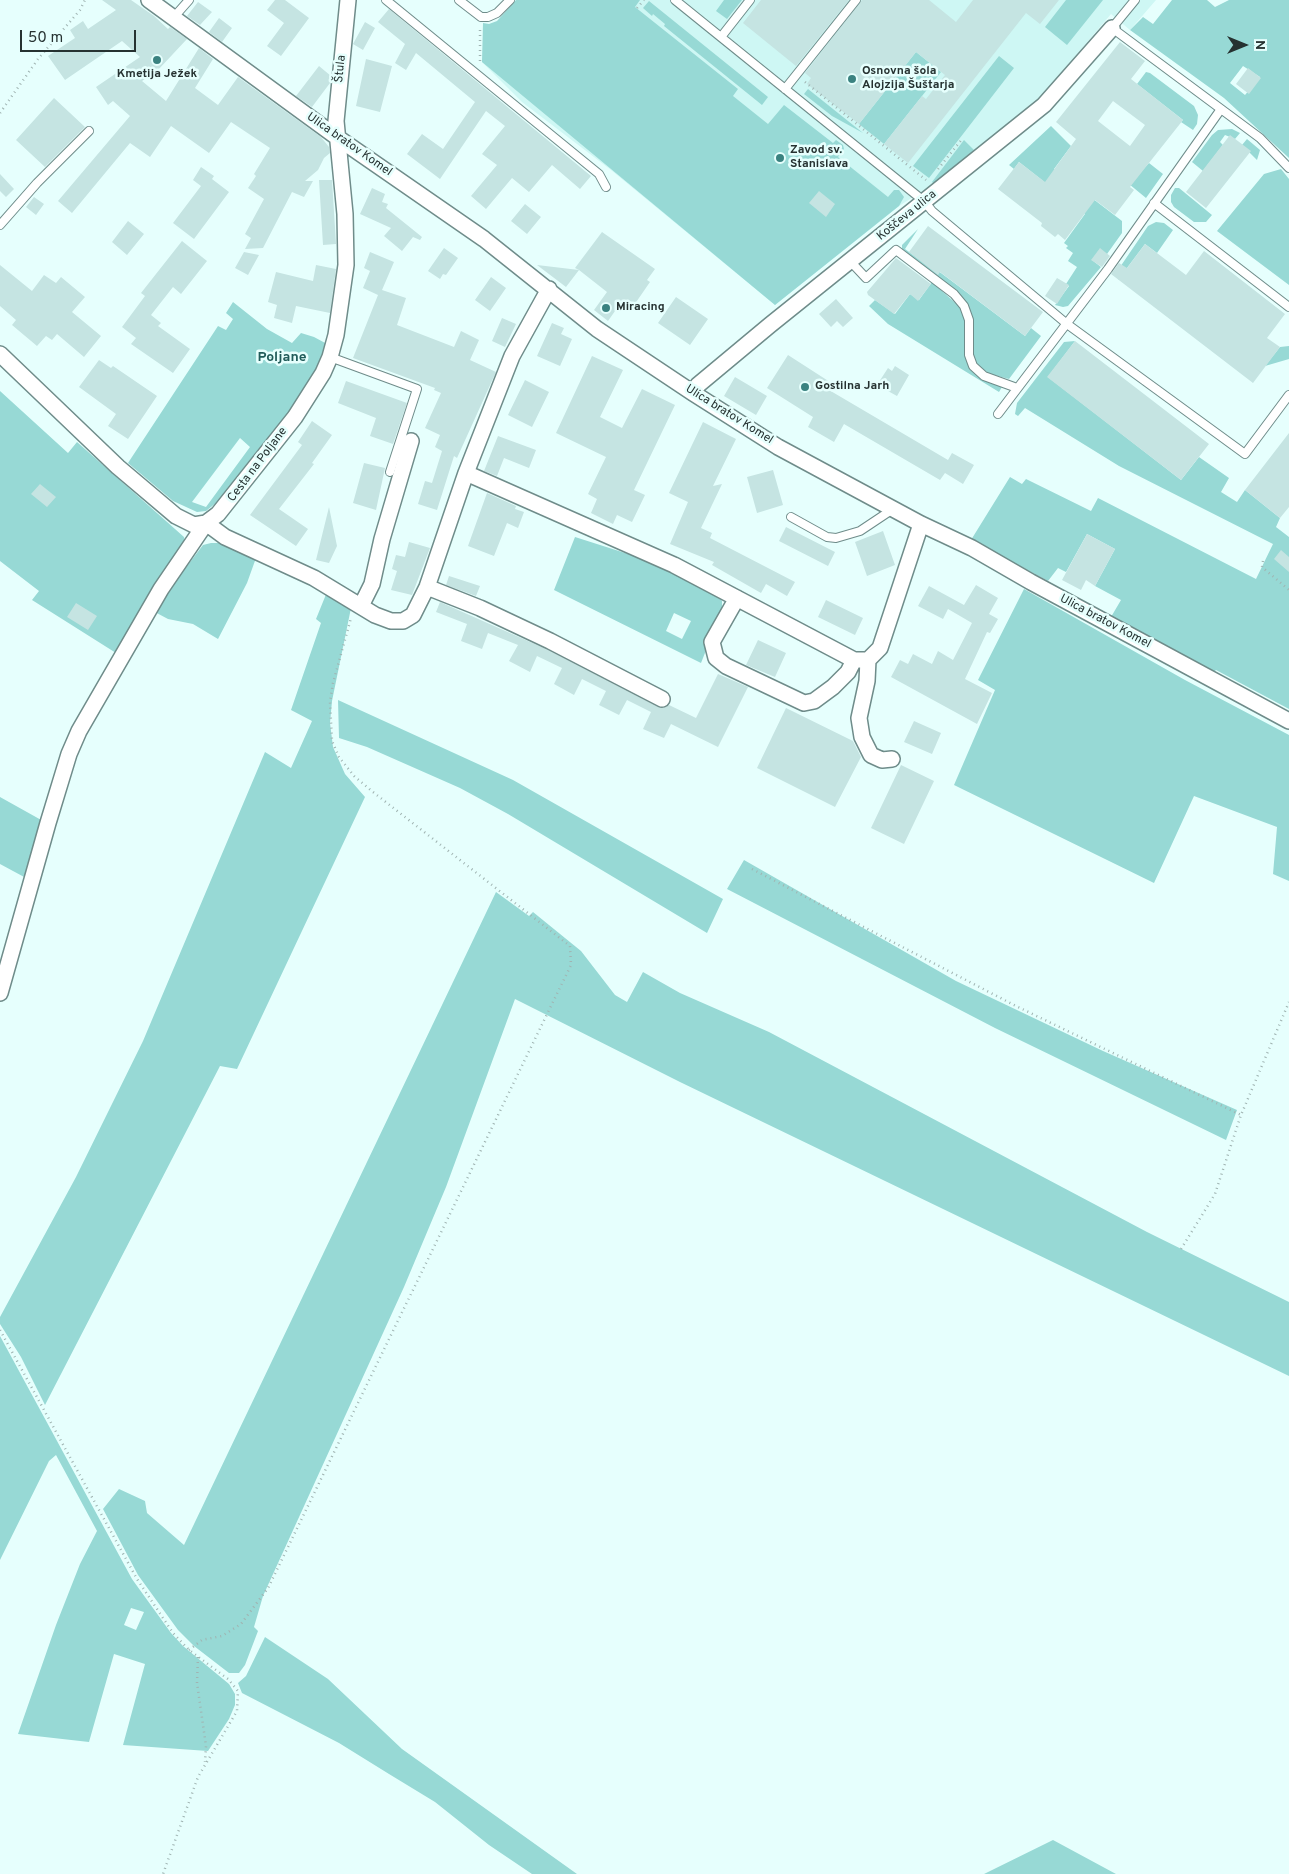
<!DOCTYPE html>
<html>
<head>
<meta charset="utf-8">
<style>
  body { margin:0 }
  #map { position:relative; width:1289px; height:1874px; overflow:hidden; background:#e6fffd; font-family:Overpass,sans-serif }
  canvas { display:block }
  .north { position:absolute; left:1219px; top:20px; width:50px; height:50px; -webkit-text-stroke:4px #e6fffd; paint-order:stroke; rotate:90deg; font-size:14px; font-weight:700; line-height:20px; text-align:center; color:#263231 }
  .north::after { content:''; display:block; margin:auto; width:18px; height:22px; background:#263231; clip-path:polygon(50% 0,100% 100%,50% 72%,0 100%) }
  .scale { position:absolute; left:20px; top:30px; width:116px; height:22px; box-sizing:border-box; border:2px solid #263231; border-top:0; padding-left:6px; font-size:15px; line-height:18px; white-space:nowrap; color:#263231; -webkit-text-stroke:4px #e6fffd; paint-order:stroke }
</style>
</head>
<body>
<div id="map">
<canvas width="1289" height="1874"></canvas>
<div class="north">N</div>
<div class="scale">50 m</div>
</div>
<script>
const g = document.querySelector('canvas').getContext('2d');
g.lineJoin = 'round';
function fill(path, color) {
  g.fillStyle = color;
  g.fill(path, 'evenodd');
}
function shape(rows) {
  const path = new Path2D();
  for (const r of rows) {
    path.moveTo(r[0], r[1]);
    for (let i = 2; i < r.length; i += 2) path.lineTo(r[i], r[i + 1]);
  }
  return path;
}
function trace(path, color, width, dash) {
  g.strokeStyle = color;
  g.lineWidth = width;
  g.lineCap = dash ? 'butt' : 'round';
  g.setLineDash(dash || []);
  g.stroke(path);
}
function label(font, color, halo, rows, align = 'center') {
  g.font = font + ' Overpass,sans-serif';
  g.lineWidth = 5;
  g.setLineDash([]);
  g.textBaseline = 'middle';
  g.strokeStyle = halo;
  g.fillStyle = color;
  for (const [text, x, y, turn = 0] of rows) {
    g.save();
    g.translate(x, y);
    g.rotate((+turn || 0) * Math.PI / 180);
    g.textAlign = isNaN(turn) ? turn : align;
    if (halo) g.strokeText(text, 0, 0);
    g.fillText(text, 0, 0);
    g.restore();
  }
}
const built = shape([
  [532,0,1156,0,1130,30,1111,14,1040,98,1025,111,974,150,934,184,899,206,775,305,611,170,522,102,482,62]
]);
const green = shape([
  [516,0,640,0,635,7,738,89,733,96,768,124,784,105,833,143,836,140,843,145,844,149,838,157,888,197,894,190,899,190,904,197,899,206,775,305,482,62,483,23,489,24,497,21],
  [724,0,742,0,727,19,716,11],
  [1066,0,1103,0,1067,45,1045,27],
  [1172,0,1207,0,1215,7,1229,0,1289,0,1289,158,1224,98,1130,30,1143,17,1153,24],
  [1243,66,1260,77,1245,95,1230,83],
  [649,1,768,97,762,105,664,26,665,24,653,14,652,16,643,8],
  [916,52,941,72,884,144,859,124],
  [999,56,1014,68,929,178,913,166],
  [1146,72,1150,73,1194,106,1198,115,1197,124,1193,130,1181,122,1183,120,1137,84],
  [808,89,863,133,832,116,804,94],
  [1051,126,1071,146,1054,169,1122,221,1122,233,1107,254,1092,260,1101,267,1068,306,1063,307,1055,305,1069,286,1066,284,1077,267,1068,261,1073,253,1066,248,1068,246,1064,243,1085,214,1019,162,1014,169,1009,165],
  [1232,129,1240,133,1235,139,1225,135,1220,142,1223,145,1203,171,1192,162,1212,135,1218,130],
  [1247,139,1260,150,1257,160,1242,145],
  [964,140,974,150,934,184,932,182],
  [1149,163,1163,174,1146,198,1129,184],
  [1281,169,1289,179,1289,285,1217,231,1264,174],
  [1175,188,1179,188,1212,215,1206,222,1194,222,1174,207,1171,202,1171,195],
  [1156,222,1164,223,1173,230,1157,253,1145,244,1118,280,1118,270,1148,226],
  [918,229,905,249,920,260,921,258,1025,336,1031,328,1041,336,1009,379,990,374,979,367,973,357,972,324,957,293,902,249,902,245],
  [932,282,961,308,966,322,965,355,969,365,983,379,1002,387,999,392,888,324,869,306,875,300,895,314,910,294,919,300],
  [233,302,267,329,292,343,301,333,314,337,327,344,325,353,294,408,216,503,206,511,197,512,173,501,128,463,218,326,226,330,233,319,226,313],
  [240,438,250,447,206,507,192,502],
  [1075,341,1048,377,1181,480,1199,457,1229,478,1221,492,1237,502,1245,490,1280,518,1276,527,1289,537,1289,709,1216,670,1214,672,1111,617,1121,600,1095,586,1115,549,1087,534,1066,572,1058,568,1048,581,971,540,1010,477,1022,484,1026,479,1091,511,1098,498,1256,579,1273,544,1119,466,1025,408,1018,416,1015,414,1017,403,1064,342],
  [1289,346,1289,359,1265,366,1280,347],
  [0,391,68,453,77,442,184,537,185,542,116,653,32,600,39,591,0,561],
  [575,537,647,560,717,594,722,601,722,610,701,663,554,590],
  [674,613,691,621,682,639,666,631],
  [211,543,221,543,256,558,247,583,218,639,193,624,168,619,153,611,203,545],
  [1024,589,1185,680,1289,735,1289,881,1273,874,1277,827,1194,796,1154,883,954,785,995,690,978,680],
  [327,592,351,608,332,701,330,723,333,747,345,774,365,797,237,1069,220,1066,45,1405,21,1357,0,1324,0,1317,76,1177,143,1041,265,752,291,768,312,721,291,710,321,623,316,619],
  [338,700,513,780,723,899,707,933,508,814,460,788,367,747,339,738],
  [0,797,43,821,26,878,0,864],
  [744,860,956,981,1103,1051,1237,1110,1226,1140,995,1028,727,889],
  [496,892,529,916,533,912,581,951,615,995,627,1002,643,972,680,993,769,1032,1147,1232,1289,1302,1289,1376,680,1082,515,999,446,1187,404,1287,263,1596,254,1627,258,1631,245,1665,239,1673,229,1673,194,1646,178,1630,138,1575,103,1509,119,1489,145,1501,147,1513,184,1545],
  [0,1336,132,1579,171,1633,183,1646,229,1684,235,1694,235,1705,229,1719,208,1751,123,1745,145,1664,114,1654,89,1742,18,1734,56,1625,80,1564,97,1531,56,1455,49,1461,0,1560],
  [131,1608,144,1612,136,1630,124,1625],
  [265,1637,328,1679,402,1749,577,1874,532,1874,489,1845,435,1802,389,1774,339,1743,242,1693,238,1683,246,1676],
  [1053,1840,1116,1874,984,1874]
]);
const building = shape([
  [102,0,131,0,154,16,168,29,170,27,187,39,158,70,142,81,166,101,199,48,213,59,195,88,218,105,238,77,321,137,329,147,330,153,324,158,318,170,305,181,313,181,304,197,292,192,263,248,245,249,251,238,245,234,264,199,248,188,256,176,254,174,270,148,231,122,209,153,171,126,150,157,130,143,72,213,58,201,130,116,113,101,108,105,96,87,140,57,122,41,65,80,48,56,75,38,70,30,83,21,88,29,116,10],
  [275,0,285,0,309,18,281,56,267,46,284,23,267,10],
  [761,0,849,0,796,66,743,23],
  [862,0,929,0,956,22,973,0,1059,0,1040,24,1026,13,908,163,884,144,922,96,926,99,945,75,916,52,859,124,807,84,811,78,805,73],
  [198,2,212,12,200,25,187,16],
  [389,9,591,176,580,189,552,165,529,192,512,178,486,209,471,196,497,165,482,154,505,126,486,111,440,179,407,154,422,134,443,149,475,102,416,53,406,70,395,63,405,44,378,22],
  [219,18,232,28,222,42,209,32],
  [365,22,375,28,363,50,353,44],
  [1120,42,1145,61,1131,79,1183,120,1130,187,1134,190,1115,215,1095,200,1065,240,1058,234,1055,237,1041,226,1042,223,998,189,1019,162,1045,182,1076,139,1056,122],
  [1113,101,1145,125,1130,146,1098,121],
  [366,59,392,66,380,112,356,106],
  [319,66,331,76,330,83,312,107,296,96],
  [1248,68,1261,78,1249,94,1236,84],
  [54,98,85,127,45,167,16,140],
  [1230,135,1251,151,1206,208,1186,192],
  [201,167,214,176,212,179,229,192,194,239,173,223,201,186,193,180],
  [0,174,14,189,6,197,0,191],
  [319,180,332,180,336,244,323,245],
  [372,188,385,194,382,202,388,204,386,208,422,237,420,240,413,237,402,251,384,236,391,228,360,214],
  [819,191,835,204,826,217,809,203],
  [34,197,44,204,36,215,26,207],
  [525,204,541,217,527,234,511,221],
  [128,221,144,234,127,255,112,242],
  [928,226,1043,312,1025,336,940,272,938,275,909,252],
  [602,232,655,269,647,280,650,282,630,311,620,304,608,321,594,310,607,292,579,270,566,287,537,265,579,270,575,268],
  [182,241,207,261,181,294,173,287,151,315,161,323,158,326,190,349,173,373,131,344,136,338,122,327,145,296,141,293],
  [1145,244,1186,275,1204,251,1285,314,1267,338,1280,347,1253,383,1111,274,1119,263,1127,268],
  [444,248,458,258,446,275,443,274,440,279,428,271],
  [1100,248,1110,256,1102,267,1091,260],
  [244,252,259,255,248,275,235,268],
  [370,252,394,262,382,290,406,298,397,325,454,347,461,331,479,340,470,360,496,372,457,458,454,456,437,510,418,504,425,481,432,483,442,451,435,447,440,435,425,428,441,393,434,390,435,388,353,358,378,295,363,288,370,271,364,268],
  [896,258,931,284,918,301,910,294,894,314,868,295,867,292],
  [0,265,32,291,44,275,56,283,61,277,85,297,72,312,101,336,84,357,57,334,52,340,46,336,37,346,12,325,16,320,0,306],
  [316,265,336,269,330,313,296,306,292,323,274,318,277,305,268,302,276,272,313,281],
  [491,277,506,288,490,311,475,300],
  [1057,278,1069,285,1057,304,1045,296],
  [676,297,708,319,690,345,658,323],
  [836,299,853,318,843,327,837,321,831,327,819,314],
  [502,318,516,324,505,347,492,341],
  [552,323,564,328,561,334,572,339,560,366,537,356],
  [1075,341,1209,444,1181,480,1047,377],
  [788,355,833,384,829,390,948,460,952,453,974,465,963,484,945,473,940,480,844,424,834,442,808,427,813,417,767,388],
  [592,356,623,370,600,417,622,428,642,389,675,405,634,490,645,495,632,522,617,515,613,524,591,513,597,499,588,494,606,457,556,433],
  [99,360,111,368,113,366,157,396,128,439,108,426,116,414,79,387],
  [895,366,909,375,897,396,877,385,888,368,892,371],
  [735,377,767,396,756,415,724,396],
  [525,380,549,392,532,427,508,415],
  [346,381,407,403,393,444,370,436,376,418,338,403],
  [312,421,332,435,312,463,314,464,279,509,308,529,296,546,250,515,302,445,298,442],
  [703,422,736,439,713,486,722,484,701,528,712,533,710,538,795,582,787,596,766,584,761,593,712,565,714,562,670,544,688,502,669,493],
  [1289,433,1289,507,1280,518,1245,490],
  [498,436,536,450,529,468,504,458,497,476,484,471],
  [364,463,385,468,376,510,353,503],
  [773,470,783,505,757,513,747,477],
  [40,484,56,497,47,507,31,494],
  [487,493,516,506,515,509,524,512,518,528,507,523,494,556,468,546],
  [329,507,337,546,329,563,316,560],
  [786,527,835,552,828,566,779,541],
  [883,531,895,565,867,576,855,542],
  [1087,534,1115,549,1095,586,1086,580,1081,590,1062,580],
  [409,542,430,548,412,595,391,590,397,571,392,569,396,555,405,557],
  [1281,550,1289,557,1289,572,1274,559],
  [449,576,480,586,476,596,446,585],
  [976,585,998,598,989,614,998,619,990,633,987,632,965,679,992,693,977,724,891,677,900,660,908,664,913,654,932,664,938,651,953,660,972,623,948,609,943,619,918,606,929,586,964,605],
  [826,600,863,618,855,635,818,617],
  [440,602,546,649,658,707,663,708,669,705,696,718,718,674,748,687,718,747,671,724,664,738,643,729,651,712,627,700,619,715,599,705,606,691,582,679,574,695,554,684,562,668,537,656,530,672,509,661,518,645,488,633,482,649,461,641,467,624,436,612],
  [76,603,97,616,88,630,67,617],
  [758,640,786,653,775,677,746,665],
  [786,708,853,741,861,757,835,807,757,768],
  [914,721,941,733,932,754,904,742],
  [901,765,934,781,904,844,871,828]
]);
const path = shape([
  [637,8,644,0],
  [480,61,480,27],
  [805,82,926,180],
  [0,113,38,59,80,10,85,0],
  [938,169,963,138],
  [1263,561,1262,567,1289,590],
  [752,869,1016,1006,1241,1115],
  [1181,1249,1215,1194,1241,1115,1289,1002],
  [0,1330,137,1579,173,1633,189,1650,228,1679,238,1691,237,1711,198,1777,163,1874],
  [189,1650,202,1640,222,1636,241,1624,268,1588,571,965,570,946,373,792,354,776,339,757,332,741,330,702,333,683,351,618],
  [198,1657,197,1683,206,1746,205,1762]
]);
const lane = shape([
  [386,0,599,174,606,187],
  [459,0,481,17,488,17,497,13,510,0],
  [675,0,925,202,932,211,1067,324,1245,454,1289,395],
  [1135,0,1112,28,1260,138,1289,168],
  [174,17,189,0],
  [721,37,750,0],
  [785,89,856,0],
  [1154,203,1289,307],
  [0,225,37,183,89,131],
  [850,261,866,278,896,250,954,294,964,306,969,320,969,355,973,366,984,376,1017,388],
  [330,357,417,389,390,472],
  [998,414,1108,269,1221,109],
  [791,517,827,537,836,538,860,531,893,509]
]);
const street = shape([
  [149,0,338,138,484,239,597,329,693,393,778,447,921,524,972,548,1031,582,1289,721],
  [0,354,118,467,176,516,194,525,206,523,218,514,295,417,323,373,330,357,336,335,346,265,345,214,336,121,348,0],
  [693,393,698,385,770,325,1044,105,1112,28],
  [466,473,674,565,854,660,868,660,880,648,921,524],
  [206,523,225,537,314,578,375,615,391,621,403,621,413,615,427,587,466,473,512,356,549,289],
  [427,587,480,608,550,641,662,699],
  [737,598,712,642,716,658,726,666,804,703,814,701,833,687,848,672,854,660],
  [361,606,372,584,382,539,411,441],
  [868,660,867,681,859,718,862,737,871,755,882,760,892,759],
  [0,993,48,823,69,754,79,731,161,589,206,523]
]);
const markers = [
  [157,60,5,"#3a8280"],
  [852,79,5,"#3a8280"],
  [780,158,5,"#3a8280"],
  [606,308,5,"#3a8280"],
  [805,387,5,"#3a8280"]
];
const streetNames = [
  ["Štula",341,69,-84],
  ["Ulica bratov Komel",349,145,35],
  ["Koščeva ulica",907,216,-39],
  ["Ulica bratov Komel",729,415,32],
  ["Cesta na Poljane",258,465,-53],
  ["Ulica bratov Komel",1105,622,28]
];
const poiNames = [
  ["Osnovna šola",862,72],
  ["Alojzija Šuštarja",862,86],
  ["Kmetija Ježek",157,75,"center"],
  ["Zavod sv.",790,151],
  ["Stanislava",790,165],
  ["Miracing",616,308],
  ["Gostilna Jarh",815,387]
];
const neighbourhoodNames = [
  ["Poljane",282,358]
];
fill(built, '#cef7f4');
fill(green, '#97d9d5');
fill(building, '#c5e4e2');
trace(lane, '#6f8c8a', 10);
trace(street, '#6f8c8a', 18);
trace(path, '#a0b4b2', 2.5, [1, 4]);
trace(lane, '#fff', 8);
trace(street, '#fff', 15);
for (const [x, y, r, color] of markers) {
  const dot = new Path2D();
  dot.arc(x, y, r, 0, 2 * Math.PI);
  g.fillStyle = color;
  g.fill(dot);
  trace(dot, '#e6fffd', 2);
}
label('12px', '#263231', '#e6fffd', streetNames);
label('bold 12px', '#263231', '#e6fffd', poiNames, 'left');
label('bold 14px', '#205b59', '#e6fffd', neighbourhoodNames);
</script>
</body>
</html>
